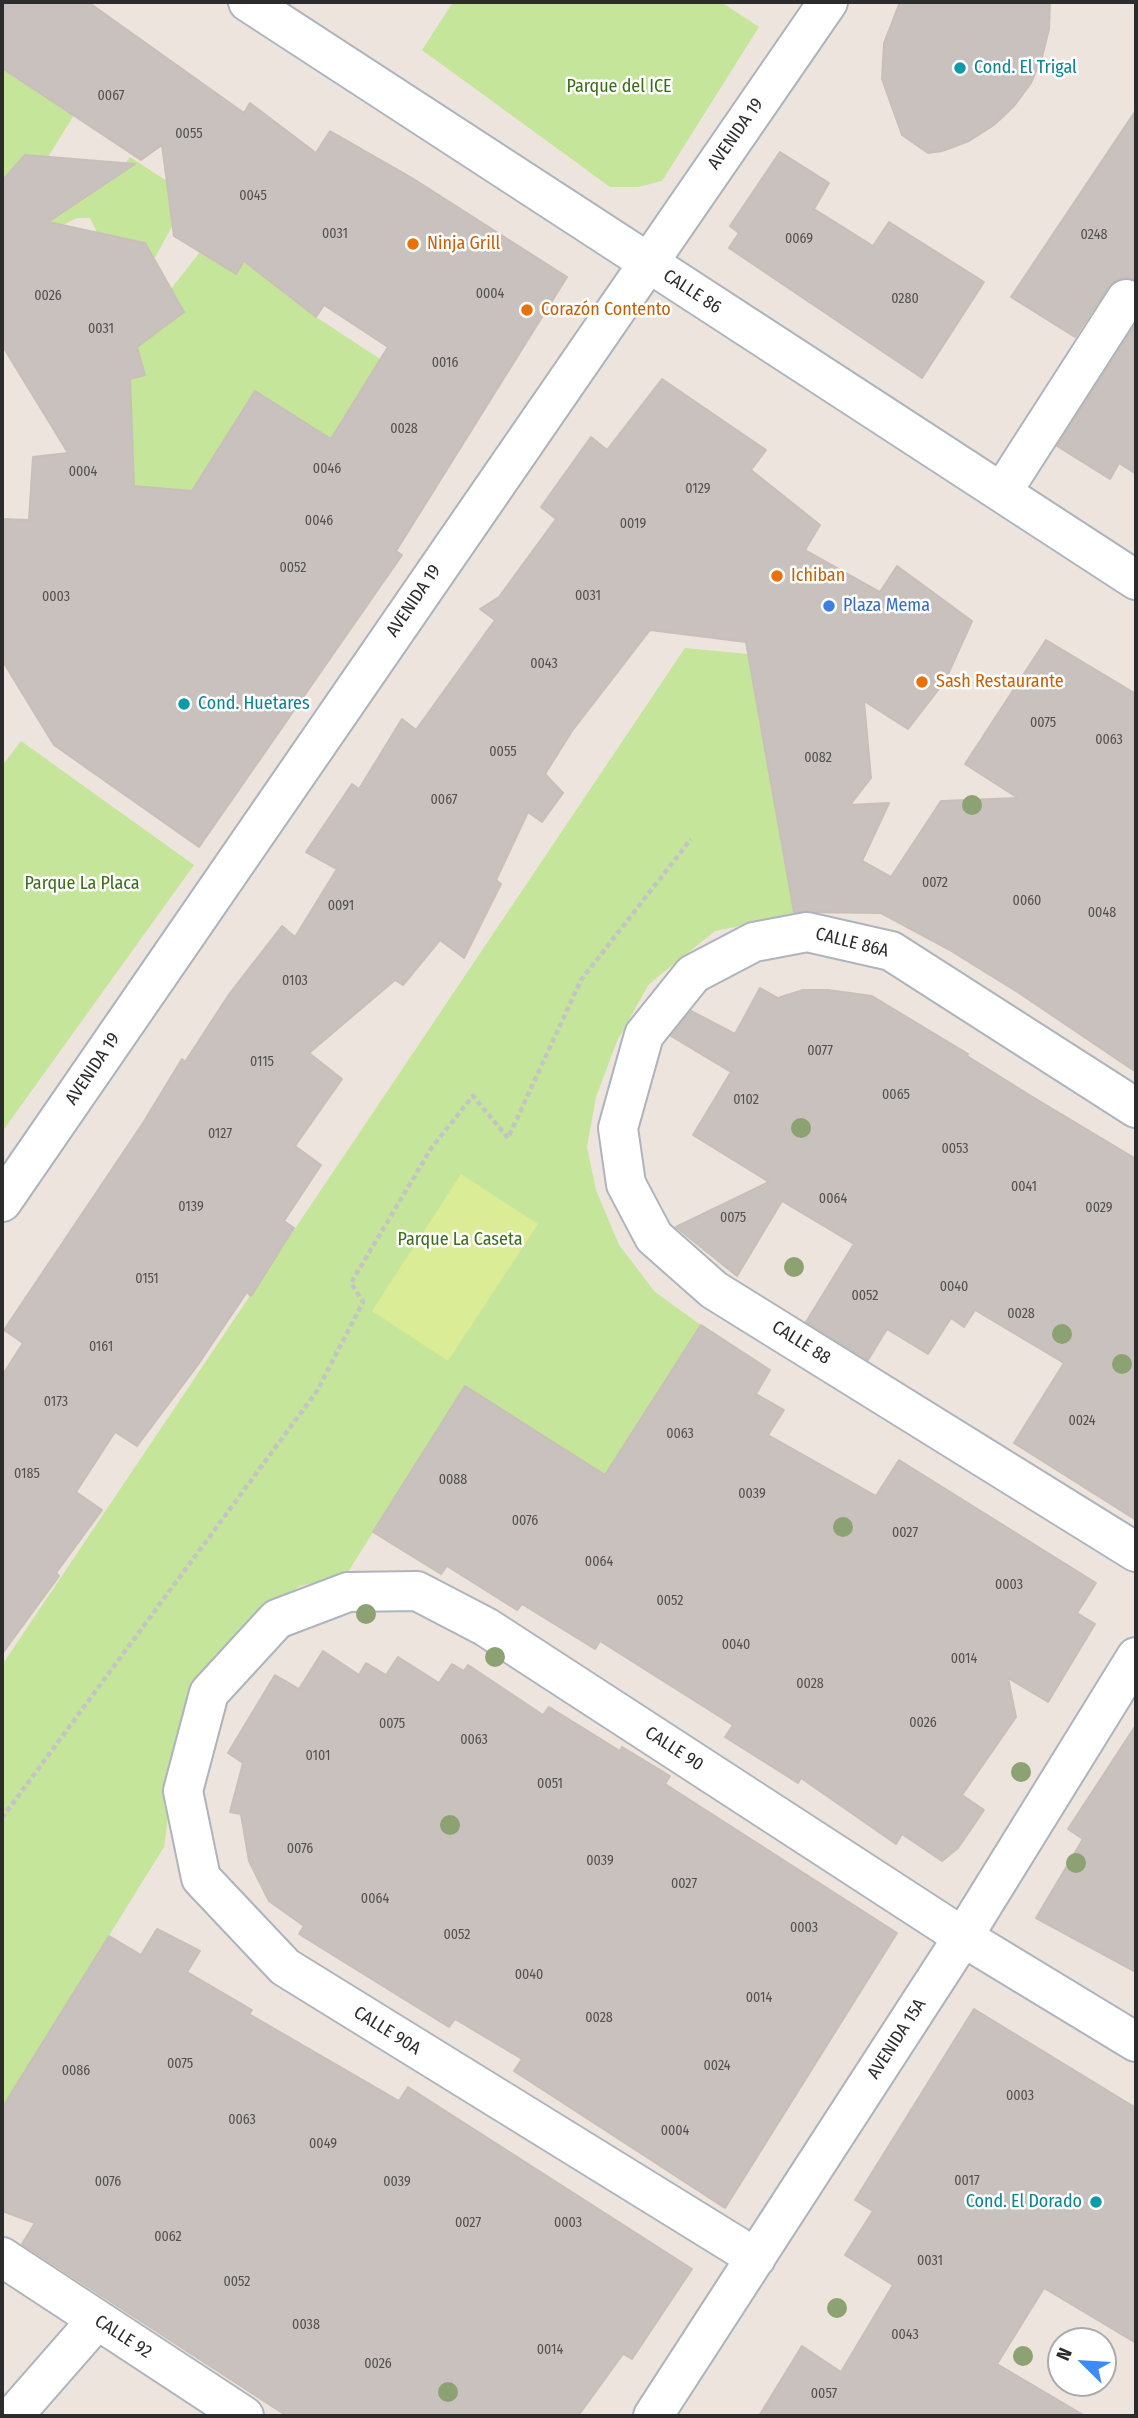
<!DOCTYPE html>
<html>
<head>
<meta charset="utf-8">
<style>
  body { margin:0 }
  #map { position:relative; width:1138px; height:2418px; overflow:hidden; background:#eee4de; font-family:"Fira Sans Condensed",sans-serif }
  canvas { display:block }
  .frame { position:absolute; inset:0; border:4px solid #2c2c2c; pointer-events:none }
  .north { position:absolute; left:1047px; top:2327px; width:70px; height:70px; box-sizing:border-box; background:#fff; border:2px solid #ababab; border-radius:50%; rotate:294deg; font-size:19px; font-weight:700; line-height:28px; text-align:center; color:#2c2c2c }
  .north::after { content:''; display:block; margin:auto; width:24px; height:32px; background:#3c8bfd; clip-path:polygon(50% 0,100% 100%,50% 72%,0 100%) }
</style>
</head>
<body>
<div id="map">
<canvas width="1138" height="2418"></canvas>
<div class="frame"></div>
<div class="north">N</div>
</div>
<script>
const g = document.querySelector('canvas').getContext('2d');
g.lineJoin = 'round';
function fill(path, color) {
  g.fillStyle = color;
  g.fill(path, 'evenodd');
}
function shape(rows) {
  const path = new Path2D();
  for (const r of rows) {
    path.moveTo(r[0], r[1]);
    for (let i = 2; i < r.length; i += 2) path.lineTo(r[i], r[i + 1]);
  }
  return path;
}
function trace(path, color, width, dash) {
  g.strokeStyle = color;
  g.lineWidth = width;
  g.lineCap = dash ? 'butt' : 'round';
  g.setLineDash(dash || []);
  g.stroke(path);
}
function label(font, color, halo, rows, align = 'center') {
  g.font = font + ' "Fira Sans Condensed",sans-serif';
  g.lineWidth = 5;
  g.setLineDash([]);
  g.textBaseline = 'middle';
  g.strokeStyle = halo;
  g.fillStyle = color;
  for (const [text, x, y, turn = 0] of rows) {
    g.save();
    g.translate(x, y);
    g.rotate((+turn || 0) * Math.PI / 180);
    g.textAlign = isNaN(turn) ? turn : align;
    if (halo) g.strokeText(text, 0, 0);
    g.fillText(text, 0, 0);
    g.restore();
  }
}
const green = shape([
  [453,2,721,2,759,27,662,181,638,187,610,187,422,50],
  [2,68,74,115,48,157,25,155,2,181],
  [130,157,167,181,183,207,154,259,143,266,119,237,97,232,90,218,77,218,28,242,63,170,113,179],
  [274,222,284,272,283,291,316,317,380,359,331,439,255,391,208,466,204,551,134,486,130,379,144,375,137,347,184,312,171,289,200,252,236,274],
  [685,648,748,654,795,915,715,931,649,984,617,1041,596,1097,587,1147,596,1190,619,1245,655,1292,701,1325,605,1475,465,1386,346,1575,300,1586,245,1624,195,1681,177,1751,164,1847,2,2108,2,1665],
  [21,741,194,865,2,1132,2,766]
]);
const pitch = shape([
  [461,1174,538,1224,448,1361,372,1311]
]);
const building = shape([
  [2,2,88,2,244,113,250,103,316,153,330,131,412,178,567,277,396,551,402,555,199,847,54,745,2,660,2,519,29,520,33,457,68,453,2,345,2,181,25,155,135,164,48,222,145,243,184,312,137,347,145,375,130,379,134,486,192,491,255,391,331,439,388,347,324,305,316,317,244,261,236,274,174,236,162,145,141,160,2,68,2,2],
  [900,2,1050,2,1049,29,1042,57,1031,83,1014,106,994,125,969,141,942,151,928,153,902,135,882,79,884,43,900,2],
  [1136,110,1136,280,1126,277,1117,279,1108,287,1075,337,1011,297,1136,110],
  [780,152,829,183,814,209,873,246,889,222,984,282,922,378,729,248,739,233,730,226,780,152],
  [1136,324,1136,474,1119,463,1110,479,1057,446,1136,324],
  [662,379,766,450,751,470,820,525,805,550,880,592,897,566,972,621,945,681,908,729,864,701,871,778,850,805,889,803,862,861,891,877,941,801,1018,798,965,764,1046,640,1136,694,1136,1072,1019,993,948,949,881,913,794,912,746,642,650,630,572,731,545,774,563,793,542,822,528,812,496,880,501,884,464,958,440,940,403,985,395,980,309,1053,342,1079,295,1146,321,1165,284,1221,294,1228,251,1296,247,1292,197,1366,137,1446,115,1432,76,1492,102,1510,56,1573,59,1576,2,1654,2,1376,23,1343,4,1330,143,1123,182,1059,185,1062,230,993,282,926,295,937,337,869,306,852,352,784,359,789,402,719,416,730,495,620,480,609,499,597,556,519,541,507,591,437,607,450,662,379],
  [760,988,778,998,803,990,828,990,872,996,968,1054,967,1056,1031,1096,1136,1159,1136,1520,1014,1443,1064,1363,975,1310,964,1327,951,1318,928,1354,887,1329,868,1360,806,1322,854,1244,782,1201,737,1276,676,1227,769,1182,693,1135,731,1072,671,1036,691,1011,735,1034,760,988],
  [701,1325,770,1370,756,1394,784,1410,768,1435,876,1496,899,1460,1096,1583,1077,1613,1095,1624,1048,1702,1008,1678,1016,1717,962,1795,984,1810,958,1848,942,1861,902,1834,896,1844,801,1778,798,1783,725,1737,733,1725,600,1641,595,1649,522,1604,517,1610,447,1566,441,1574,373,1532,465,1386,605,1475,701,1325],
  [323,1651,359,1675,366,1663,386,1675,398,1657,439,1683,452,1664,464,1671,468,1665,543,1715,549,1707,620,1751,622,1747,670,1776,665,1784,897,1933,725,2208,514,2071,522,2059,455,2019,449,2027,299,1934,304,1926,269,1901,249,1861,241,1814,230,1812,243,1763,228,1753,275,1675,299,1689,323,1651],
  [1136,1725,1136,1972,1036,1918,1083,1839,1068,1829,1136,1725],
  [157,1929,200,1951,187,1972,252,2010,249,2014,399,2101,408,2087,692,2269,632,2359,623,2354,578,2416,287,2416,22,2244,35,2223,2,2211,2,2108,109,1936,141,1955,157,1929],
  [974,2009,1136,2108,1136,2343,1044,2288,997,2364,1085,2416,759,2416,802,2346,841,2372,893,2285,845,2255,873,2211,855,2200,974,2009]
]);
const path = shape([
  [2,1818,317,1391,363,1302,351,1283,432,1147,473,1096,508,1138,581,980,691,839]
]);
const minor = shape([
  [248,2,1136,580],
  [1002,492,1126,299],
  [1136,1108,891,951,807,932,754,942,693,974,644,1035,618,1128,626,1184,654,1237,714,1290,1136,1552],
  [2,1202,828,2],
  [2,2257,244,2416],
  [756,2258,285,1967,201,1878,183,1791,209,1693,277,1619,348,1592,417,1591,486,1627,963,1937,1136,2042],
  [13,2416,97,2320],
  [653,2416,963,1937,1136,1657]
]);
const trees = [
  [972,805],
  [801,1128],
  [794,1267],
  [1062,1334],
  [1122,1364],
  [843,1527],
  [366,1614],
  [495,1657],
  [1021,1772],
  [450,1825],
  [1076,1863],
  [837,2308],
  [1023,2356],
  [448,2392]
];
const markers = [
  [960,68,7,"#0f9aa8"],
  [413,244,7,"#e8710a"],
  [527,310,7,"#e8710a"],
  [777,576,7,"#e8710a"],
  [829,606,7,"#3f7fe0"],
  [922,682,7,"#e8710a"],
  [184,704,7,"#0f9aa8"],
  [1096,2202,7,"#0f9aa8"]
];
const numberNames = [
  ["0067",111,96],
  ["0055",189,134],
  ["0045",253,196],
  ["0031",335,234],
  ["0248",1094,235],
  ["0069",799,239],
  ["0004",490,294],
  ["0026",48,296],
  ["0280",905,299],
  ["0031",101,329],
  ["0016",445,363],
  ["0028",404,429],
  ["0046",327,469],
  ["0004",83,472],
  ["0129",698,489],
  ["0046",319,521],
  ["0019",633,524],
  ["0052",293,568],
  ["0031",588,596],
  ["0003",56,597],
  ["0043",544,664],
  ["0075",1043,723],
  ["0063",1109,740],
  ["0055",503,752],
  ["0082",818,758],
  ["0067",444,800],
  ["0072",935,883],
  ["0060",1027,901],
  ["0091",341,906],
  ["0048",1102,913],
  ["0103",295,981],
  ["0077",820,1051],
  ["0115",262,1062],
  ["0065",896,1095],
  ["0102",746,1100],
  ["0127",220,1134],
  ["0053",955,1149],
  ["0041",1024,1187],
  ["0064",833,1199],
  ["0139",191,1207],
  ["0029",1099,1208],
  ["0075",733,1218],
  ["0151",147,1279],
  ["0040",954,1287],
  ["0052",865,1296],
  ["0028",1021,1314],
  ["0161",101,1347],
  ["0173",56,1402],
  ["0024",1082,1421],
  ["0063",680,1434],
  ["0185",27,1474],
  ["0088",453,1480],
  ["0039",752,1494],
  ["0076",525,1521],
  ["0027",905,1533],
  ["0064",599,1562],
  ["0003",1009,1585],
  ["0052",670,1601],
  ["0040",736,1645],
  ["0014",964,1659],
  ["0028",810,1684],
  ["0026",923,1723],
  ["0075",392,1724],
  ["0063",474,1740],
  ["0101",318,1756],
  ["0051",550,1784],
  ["0076",300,1849],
  ["0039",600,1861],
  ["0027",684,1884],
  ["0064",375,1899],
  ["0003",804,1928],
  ["0052",457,1935],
  ["0040",529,1975],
  ["0014",759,1998],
  ["0028",599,2018],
  ["0075",180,2064],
  ["0024",717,2066],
  ["0086",76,2071],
  ["0003",1020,2096],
  ["0063",242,2120],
  ["0004",675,2131],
  ["0049",323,2144],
  ["0017",967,2181],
  ["0076",108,2182],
  ["0039",397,2182],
  ["0027",468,2223],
  ["0003",568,2223],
  ["0062",168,2237],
  ["0031",930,2261],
  ["0052",237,2282],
  ["0038",306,2325],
  ["0043",905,2335],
  ["0014",550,2350],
  ["0026",378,2364],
  ["0057",824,2394]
];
const cultureNames = [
  ["Cond. El Trigal",974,68],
  ["Cond. Huetares",198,704],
  ["Cond. El Dorado",1082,2202,"right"]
];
const parkNames = [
  ["Parque del ICE",619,87],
  ["Parque La Placa",82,884],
  ["Parque La Caseta",460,1240]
];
const streetNames = [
  ["AVENIDA 19",736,134,-55],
  ["CALLE 86",692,292,33],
  ["AVENIDA 19",414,601,-56],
  ["CALLE 86A",852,943,14],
  ["AVENIDA 19",93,1069,-56],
  ["CALLE 88",801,1343,32],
  ["CALLE 90",674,1749,33],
  ["CALLE 90A",387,2031,32],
  ["AVENIDA 15A",897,2039,-57],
  ["CALLE 92",123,2337,33]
];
const foodNames = [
  ["Ninja Grill",427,244],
  ["Corazón Contento",541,310],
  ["Ichiban",791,576],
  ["Sash Restaurante",936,682]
];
const shopNames = [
  ["Plaza Mema",843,606]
];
fill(green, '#c4e59a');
fill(pitch, '#dbec96');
fill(building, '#c9c1be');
trace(building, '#c9bfb8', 2);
trace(minor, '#aeb4bc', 42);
trace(path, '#c4c4c4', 4.5, [5, 3.5]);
trace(minor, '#fff', 38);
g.fillStyle = '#8da272';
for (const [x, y] of trees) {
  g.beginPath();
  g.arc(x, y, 10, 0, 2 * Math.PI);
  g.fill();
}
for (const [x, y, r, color] of markers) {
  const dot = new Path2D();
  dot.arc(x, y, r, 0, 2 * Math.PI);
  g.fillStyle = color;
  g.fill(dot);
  trace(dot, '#fff', 2.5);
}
label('14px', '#535150', null, numberNames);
label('18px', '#0d838f', '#fff', cultureNames, 'left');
label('18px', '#3d6c19', '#fff', parkNames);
label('18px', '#2c2c2c', '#fff', streetNames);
label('18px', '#c56008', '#fff', foodNames, 'left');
label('18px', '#366cbe', '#fff', shopNames, 'left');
</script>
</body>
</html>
